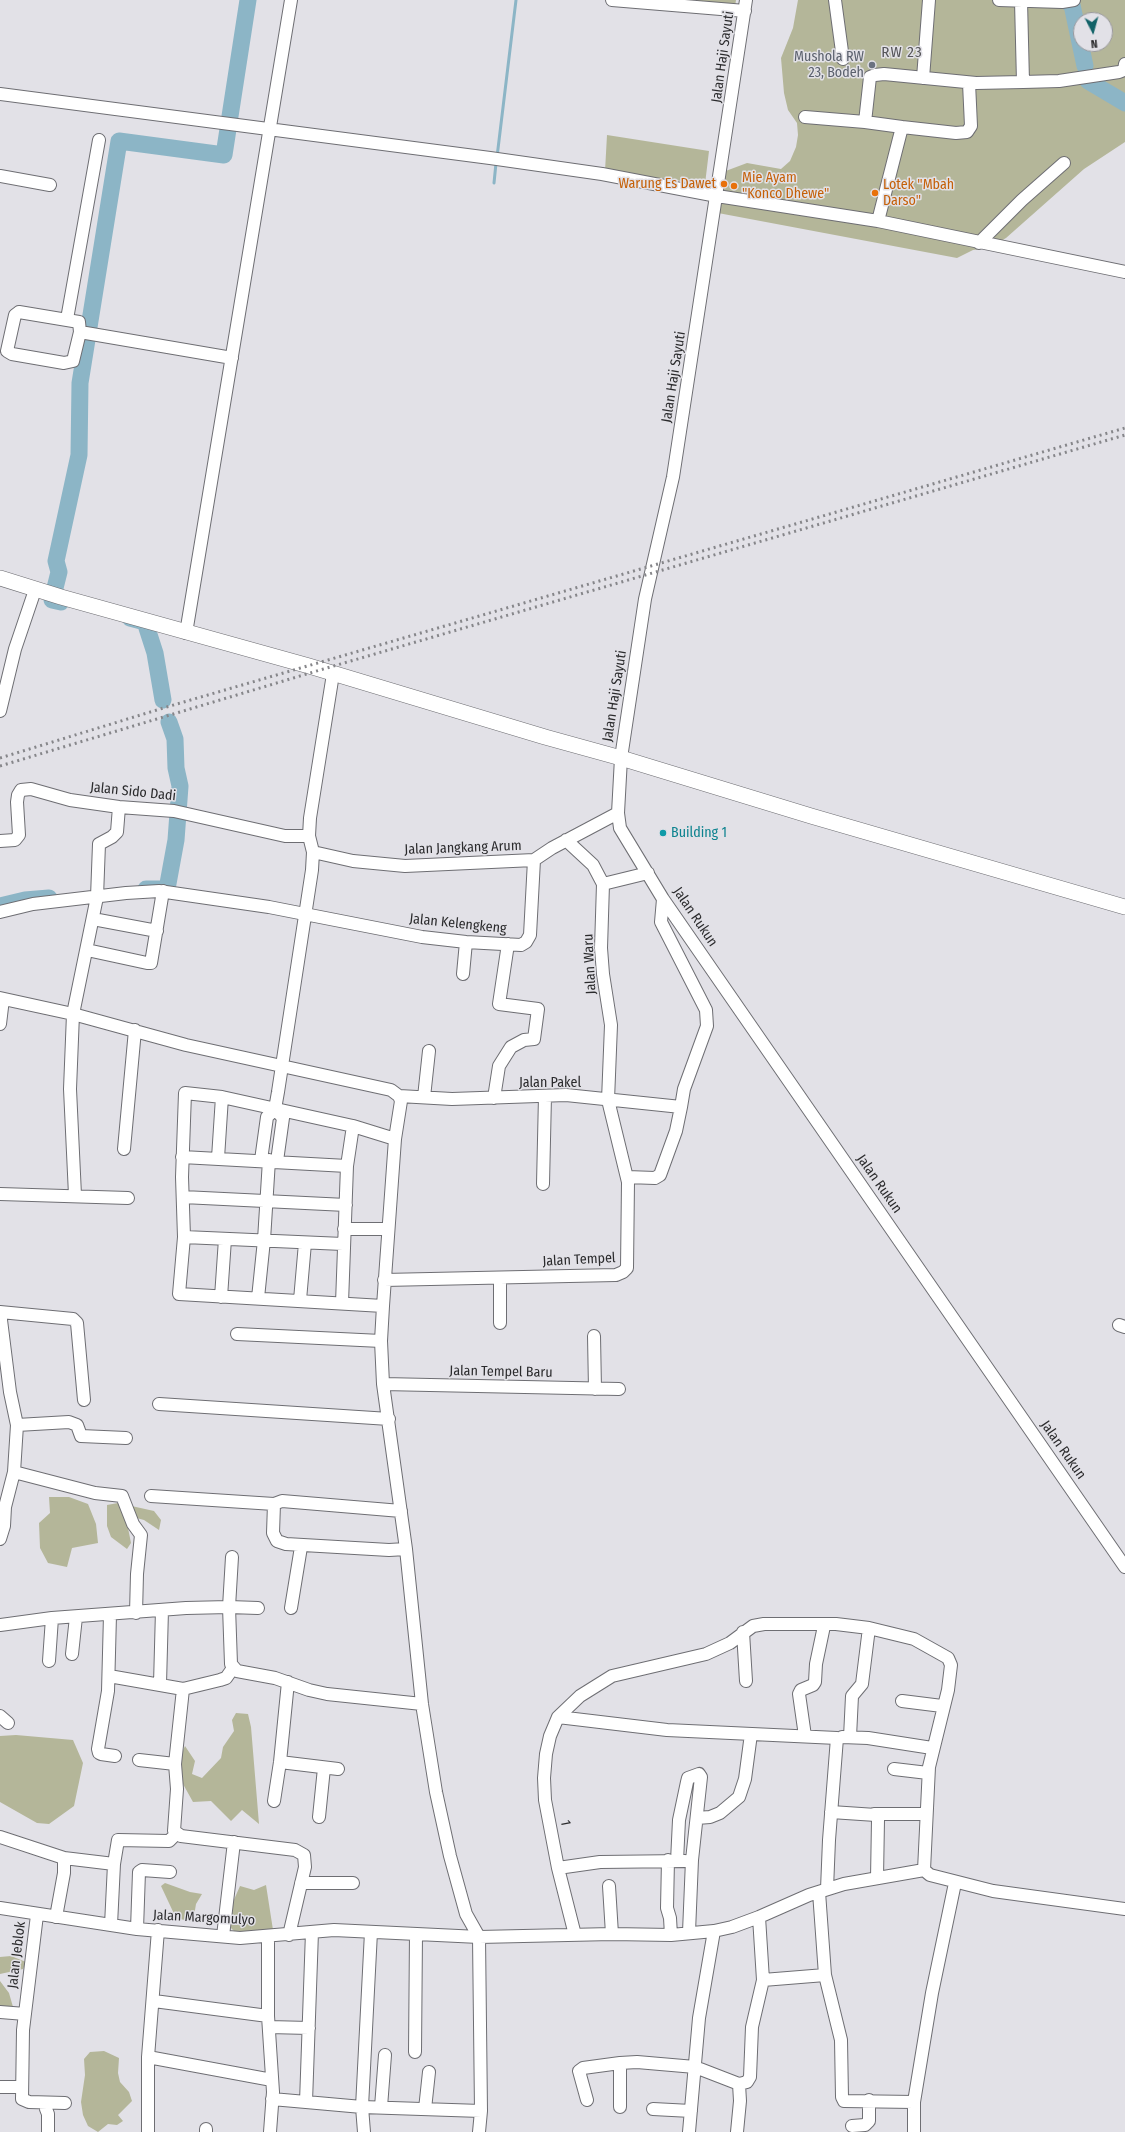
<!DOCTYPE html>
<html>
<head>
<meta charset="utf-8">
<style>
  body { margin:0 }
  #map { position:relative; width:1125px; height:2132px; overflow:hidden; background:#e2e1e7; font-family:"Fira Sans Condensed",sans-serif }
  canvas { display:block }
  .north { position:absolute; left:1073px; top:12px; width:40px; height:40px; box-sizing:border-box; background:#e2e1e7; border:1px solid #99989d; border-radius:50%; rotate:174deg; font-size:11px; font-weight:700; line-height:16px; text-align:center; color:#2b2b2d }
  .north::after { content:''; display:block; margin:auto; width:14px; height:18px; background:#126268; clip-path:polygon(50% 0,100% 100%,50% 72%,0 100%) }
</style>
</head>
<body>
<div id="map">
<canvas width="1125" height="2132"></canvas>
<div class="north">N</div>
</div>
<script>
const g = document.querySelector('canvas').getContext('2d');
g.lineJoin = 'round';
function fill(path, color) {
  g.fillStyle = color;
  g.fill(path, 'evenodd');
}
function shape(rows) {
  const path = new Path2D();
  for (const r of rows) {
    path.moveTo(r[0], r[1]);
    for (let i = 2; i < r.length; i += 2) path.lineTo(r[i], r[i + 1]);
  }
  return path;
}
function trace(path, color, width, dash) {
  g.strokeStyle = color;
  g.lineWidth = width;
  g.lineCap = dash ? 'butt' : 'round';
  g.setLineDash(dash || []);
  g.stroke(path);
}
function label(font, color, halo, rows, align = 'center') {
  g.font = font + ' "Fira Sans Condensed",sans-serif';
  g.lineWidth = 3;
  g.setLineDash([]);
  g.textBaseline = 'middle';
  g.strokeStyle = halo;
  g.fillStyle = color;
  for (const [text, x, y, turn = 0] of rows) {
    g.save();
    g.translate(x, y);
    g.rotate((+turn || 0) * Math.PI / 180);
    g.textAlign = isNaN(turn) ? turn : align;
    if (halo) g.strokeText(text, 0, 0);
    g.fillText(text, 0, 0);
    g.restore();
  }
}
const green = shape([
  [645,0,736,0,735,7],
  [798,0,1125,0,1125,142,1084,169,1006,238,989,248,973,250,957,258,718,213,723,172,747,163,781,169,790,161,796,147,798,135,797,123,788,110,784,93,781,58,793,28],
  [1081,20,1105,20,1105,44,1081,44],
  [607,135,709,151,705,184,605,171],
  [49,1497,69,1497,88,1504,96,1524,98,1543,72,1548,67,1567,48,1563,40,1548,39,1523,50,1513],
  [118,1503,154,1511,161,1520,159,1530,144,1520,133,1517,127,1523,131,1543,127,1549,111,1537,107,1526,107,1505],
  [236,1713,248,1714,251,1727,259,1824,242,1810,231,1821,211,1801,193,1802,183,1784,177,1764,185,1746,195,1761,192,1774,202,1778,221,1758,223,1747,234,1731,232,1720],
  [16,1735,73,1740,83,1763,74,1806,49,1824,37,1823,0,1802,0,1736],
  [165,1883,190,1892,202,1894,196,1904,193,1922,176,1918,161,1886],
  [266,1885,273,1930,235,1932,229,1926,229,1911,240,1886,254,1890],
  [11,1956,26,1962,23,1969,0,1974,0,1957],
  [0,1981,9,1993,13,2007,0,2006],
  [104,2051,119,2058,118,2073,120,2082,129,2092,132,2101,118,2115,123,2121,117,2125,108,2124,98,2132,88,2126,83,2115,81,2102,85,2075,84,2059,90,2052]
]);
const stream = shape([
  [497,157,516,0],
  [494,183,496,163]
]);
const river = shape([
  [1065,0,1072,5,1085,66],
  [1088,81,1125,103],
  [61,602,52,600,59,572,56,561,79,455,80,383,119,141,224,155,248,0],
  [130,618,145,622,155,653,163,700],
  [146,889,167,889,176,840,180,786,176,768,175,739,169,722],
  [0,906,25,900,49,898]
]);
const minor = shape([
  [612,0,745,11],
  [746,0,673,477,645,599,621,758,618,813,620,828,663,899,1125,1567],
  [835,0,843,59],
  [999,0,1062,2,1074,0],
  [923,78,929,0],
  [1023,82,1059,81,1119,72,1124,70,1125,64],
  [0,94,490,158,602,174,717,196,878,221,1125,272],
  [805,117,865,122],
  [902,127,956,133,967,132,971,126,969,83],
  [0,176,50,185],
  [878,221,902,127,865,122,870,77,875,75,884,74,976,83,1023,82,1021,1],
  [979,243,1022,200,1064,163],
  [19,312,79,322,80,332,73,361,64,363,12,354,7,351,15,315,19,312],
  [67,319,99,140],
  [80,332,232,358],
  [186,633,291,0],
  [0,711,15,649,35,590],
  [0,841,15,840,19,835,17,802,18,795,21,790,31,789,70,800,119,807,174,811,285,836,309,836],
  [313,852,353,861,405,866,534,860,552,848,618,813],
  [603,884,648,873],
  [0,912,33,904,126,893,159,891,269,907,422,937,466,942,521,945,526,942,530,935,534,860],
  [93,919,157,931],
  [87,950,147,963,151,963,163,891],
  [463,974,466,942],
  [0,998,73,1014,186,1045,391,1090,399,1096,401,1101,395,1139,383,1306,381,1341,383,1384,406,1549,422,1704,436,1792,450,1856,466,1914,479,1937,481,2111,479,2132],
  [0,1024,3,999],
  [399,1096,452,1099,566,1095,681,1107,684,1089,707,1026,706,1010,661,922,663,899],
  [424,1097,429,1051],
  [494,1098,499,1066,511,1047,524,1040,534,1039,538,1009,499,1004,508,944],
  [275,1109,283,1118,277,1161],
  [124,1149,135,1030],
  [182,1157,347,1166],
  [218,1158,222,1097],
  [261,1160,267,1117,275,1109,278,1092,312,870,313,852,309,836,310,818,333,674],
  [627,1177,655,1178,660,1175,676,1131,681,1107],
  [543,1184,545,1096],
  [0,1194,128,1198],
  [75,1195,70,1089,73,1014,97,897,99,844,112,837,117,832,119,807],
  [183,1197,346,1205],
  [344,1229,388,1229],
  [184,1237,343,1244],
  [500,1278,500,1323],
  [384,1280,616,1275,623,1272,627,1268,628,1182,608,1100,611,1025,603,974,601,948,603,884,593,865,566,840],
  [221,1297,225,1239],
  [258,1298,264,1240,269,1160],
  [300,1300,305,1243],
  [342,1303,347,1166,353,1126],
  [383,1306,179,1294,184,1237,182,1177,185,1093,222,1097,353,1126,395,1139],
  [0,1312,73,1319,77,1323,84,1400],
  [1119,1325,1125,1327],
  [237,1334,381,1341],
  [594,1336,595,1389],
  [383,1384,619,1389],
  [159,1404,389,1419],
  [17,1425,69,1422,77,1425,81,1436,126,1438],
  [14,1472,95,1493,122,1496,133,1524,141,1535,137,1574,136,1613],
  [151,1496,274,1504,282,1501,401,1511],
  [274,1504,273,1533,277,1541,286,1544,389,1550,406,1549],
  [0,1539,4,1526,5,1507,14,1472,17,1425,10,1392,0,1312],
  [232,1557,229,1607,258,1608],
  [291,1608,301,1547],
  [110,1615,108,1691,98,1749,99,1753,101,1754,115,1756],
  [0,1625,52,1618,186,1608,229,1607,231,1664,237,1671,275,1678,309,1690,327,1694,422,1704],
  [743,1632,746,1681],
  [72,1654,76,1617],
  [49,1661,52,1618],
  [233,1668,226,1678,220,1680,183,1689,175,1764,177,1789,174,1831,181,1836,295,1850,304,1855,305,1867,289,1935],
  [109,1676,183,1689],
  [160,1684,162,1610],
  [902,1701,942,1706],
  [0,1716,8,1723],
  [558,1717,667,1730,837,1738,829,1840,827,1889],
  [805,1736,799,1694,801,1690,813,1685,815,1682,816,1664,824,1626],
  [842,1737,868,1738,932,1748],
  [850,1737,852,1696,862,1684,869,1628],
  [139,1760,175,1764],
  [280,1762,338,1769],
  [894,1769,928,1773],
  [274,1801,280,1762,288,1682],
  [831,1812,876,1815,878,1820,877,1878],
  [874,1814,926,1814],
  [319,1817,324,1768],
  [697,1818,710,1817,720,1813,739,1797,745,1779,751,1734],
  [0,1837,64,1858,64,1873,56,1917],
  [64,1858,114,1864],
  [668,1860,667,1908,670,1918,671,1935],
  [677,1861,679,1820,687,1782,688,1778,699,1774,701,1777,692,1860,689,1932],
  [558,1868,600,1862,685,1861],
  [301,1883,353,1883],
  [609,1886,612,1934],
  [819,1892,825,1975,841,2040,842,2097,844,2101,914,2102],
  [0,1908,137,1929,240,1938,334,1930,479,1937,612,1934,671,1935,714,1931,732,1927,759,1917,809,1895,844,1884,924,1870,930,1875,993,1891,1125,1909],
  [37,1915,23,2030,22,2099,29,2102,65,2103],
  [759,1917,763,1980],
  [111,1925,114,1864,118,1840,169,1841,176,1834],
  [137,1929,139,1872,142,1870,170,1872],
  [312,1932,306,2102,362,2107,481,2111],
  [575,1935,558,1868,545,1800,544,1778,546,1754,550,1736,558,1717,580,1696,612,1676,706,1654,730,1643,753,1626,764,1624,836,1624,869,1628,914,1639,948,1658,951,1665,948,1690,929,1767,924,1870],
  [223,1936,234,1842],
  [268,1936,268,2016,273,2092,270,2132],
  [154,2001,268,2016],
  [0,2012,25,2014],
  [269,2027,309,2028],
  [415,2052,416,1934],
  [148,2057,272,2080],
  [620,2063,620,2107],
  [0,2087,21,2087],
  [272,2099,306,2102],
  [587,2100,579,2071,583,2068,620,2063,637,2062,695,2067,739,2084,747,2082,750,2077,752,2027,763,1980,825,1975],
  [381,2107,385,2055],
  [46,2109,48,2114,48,2132],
  [425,2109,429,2072],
  [653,2109,691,2111],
  [852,2126,865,2125,869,2121,869,2100],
  [148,2132,148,2057,158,1930],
  [206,2132,206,2129],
  [364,2132,362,2107,371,1932],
  [689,2132,699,2018,714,1931],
  [737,2132,740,2101,739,2084],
  [914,2132,914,2102,932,1993,955,1883]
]);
const major = shape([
  [0,578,61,597,309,666,545,737,621,758,811,816,1125,907]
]);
const rail = shape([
  [0,758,170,706,1125,428],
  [0,766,320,670,1125,435]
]);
const markers = [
  [872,65,4,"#6b7280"],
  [724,184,4,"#e8710a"],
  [734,186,4,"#e8710a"],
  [875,193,4,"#e8710a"],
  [663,833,4,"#0f9aa8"]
];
const streetNames = [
  ["Jalan Haji Sayuti",723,57,-82],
  ["Jalan Haji Sayuti",674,377,-81],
  ["Jalan Haji Sayuti",615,696,-81],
  ["Jalan Sido Dadi",133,792,6],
  ["Jalan Jangkang Arum",463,848,-2],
  ["Jalan Rukun",695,917,56],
  ["Jalan Kelengkeng",458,924,6],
  ["Jalan Waru",590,964,-93],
  ["Jalan Pakel",550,1083],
  ["Jalan Rukun",879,1184,55],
  ["Jalan Tempel",579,1260,-3],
  ["Jalan Tempel Baru",501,1372,1],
  ["Jalan Rukun",1063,1450,55],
  ["1",565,1823,79],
  ["Jalan Margomulyo",204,1918,3],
  ["Jalan Jeblok",17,1955,-83]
];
const worshipNames = [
  ["Mushola RW",864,57],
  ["23, Bodeh",864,73]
];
const foodNames = [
  ["Mie Ayam",742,178],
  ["\"Konco Dhewe\"",742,194],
  ["Warung Es Dawet",716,184,"right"],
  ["Lotek \"Mbah",883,185],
  ["Darso\"",883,201]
];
const cultureNames = [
  ["Building 1",671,833]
];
const neighbourhoodNames = [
  ["RW 23",902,53]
];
fill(green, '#b4b699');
trace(stream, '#8cb5c6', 3);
trace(river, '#8cb5c6', 17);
trace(minor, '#6e6e73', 14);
trace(major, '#6e6e73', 16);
trace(minor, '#fff', 12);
trace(major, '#fff', 15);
trace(rail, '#86868a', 3, [2, 4]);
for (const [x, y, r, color] of markers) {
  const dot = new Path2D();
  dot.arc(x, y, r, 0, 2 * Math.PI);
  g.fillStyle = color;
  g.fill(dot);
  trace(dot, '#e2e1e7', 1.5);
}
label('14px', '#2b2b2d', '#e2e1e7', streetNames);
label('14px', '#5b616d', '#e2e1e7', worshipNames, 'right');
label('14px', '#c56008', '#e2e1e7', foodNames, 'left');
label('14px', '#0d838f', '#e2e1e7', cultureNames, 'left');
g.letterSpacing = '1px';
label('15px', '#555559', '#e2e1e7', neighbourhoodNames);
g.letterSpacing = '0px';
</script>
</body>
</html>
